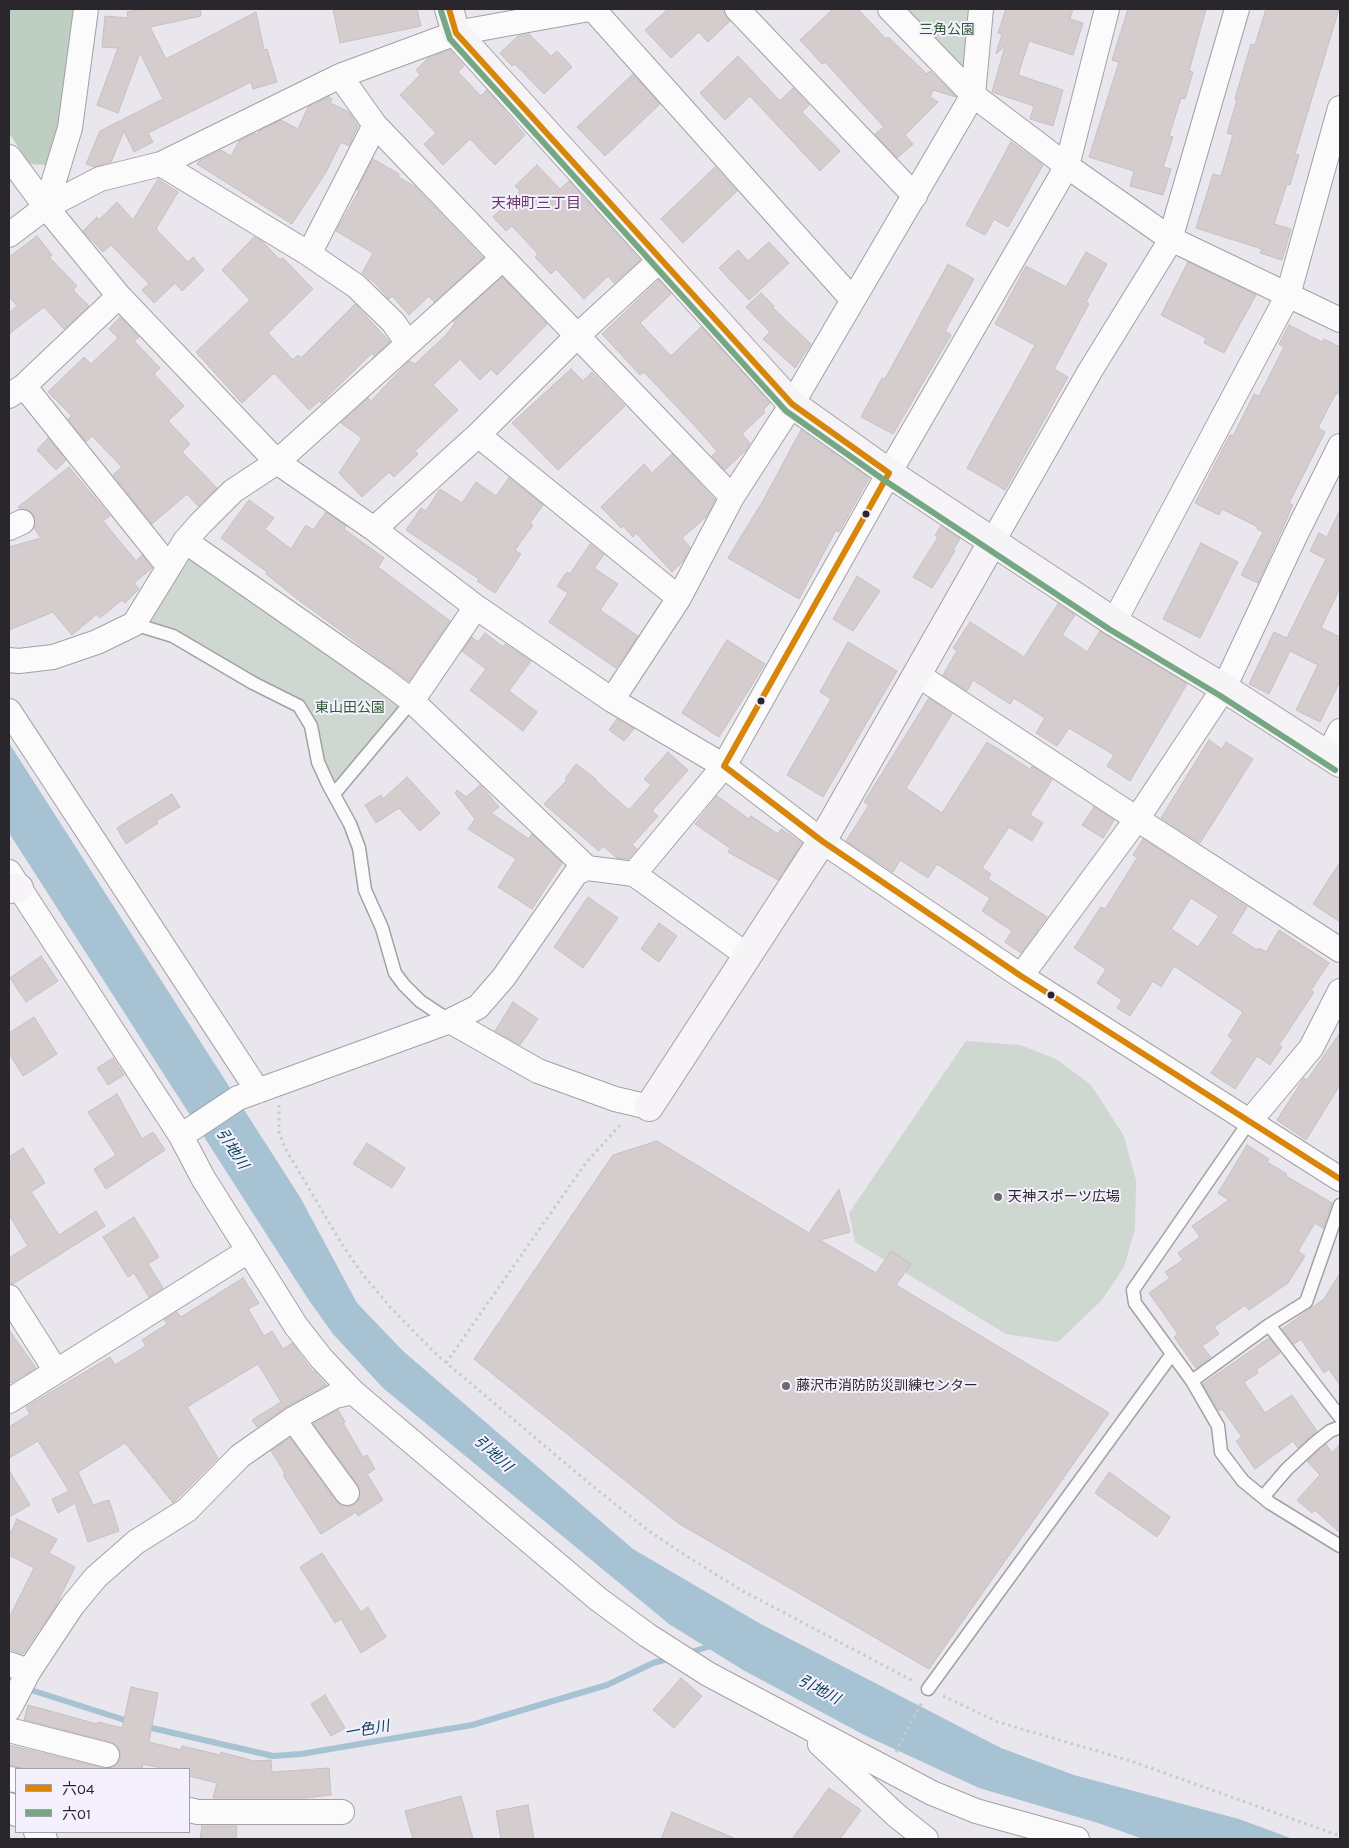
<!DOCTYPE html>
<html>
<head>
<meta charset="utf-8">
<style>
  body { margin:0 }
  #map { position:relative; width:1349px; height:1848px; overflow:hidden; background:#e9e6ee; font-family:Karla,"Noto Sans JP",sans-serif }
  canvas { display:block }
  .frame { position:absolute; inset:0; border:10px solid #29262c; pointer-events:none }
  .legend { position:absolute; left:15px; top:1768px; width:175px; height:65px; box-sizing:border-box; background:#f5f0fd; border:1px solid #a39fa9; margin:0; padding:6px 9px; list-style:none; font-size:15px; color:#29262c }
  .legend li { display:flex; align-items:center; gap:10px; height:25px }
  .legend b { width:25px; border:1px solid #a39fa9 }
</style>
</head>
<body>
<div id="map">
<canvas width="1349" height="1848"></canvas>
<div class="frame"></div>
<ul class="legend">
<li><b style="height:6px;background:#d78609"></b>六04</li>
<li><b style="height:6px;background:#75a782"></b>六01</li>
</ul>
</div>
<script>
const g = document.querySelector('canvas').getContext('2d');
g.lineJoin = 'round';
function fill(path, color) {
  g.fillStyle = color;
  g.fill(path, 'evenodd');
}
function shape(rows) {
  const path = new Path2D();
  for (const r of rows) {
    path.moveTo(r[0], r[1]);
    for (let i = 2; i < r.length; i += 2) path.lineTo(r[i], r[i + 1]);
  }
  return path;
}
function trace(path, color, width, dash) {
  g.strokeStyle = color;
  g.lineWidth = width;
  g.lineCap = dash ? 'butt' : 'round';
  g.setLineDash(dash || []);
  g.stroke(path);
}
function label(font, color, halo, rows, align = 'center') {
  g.font = font + ' Karla,"Noto Sans JP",sans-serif';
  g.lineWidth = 4;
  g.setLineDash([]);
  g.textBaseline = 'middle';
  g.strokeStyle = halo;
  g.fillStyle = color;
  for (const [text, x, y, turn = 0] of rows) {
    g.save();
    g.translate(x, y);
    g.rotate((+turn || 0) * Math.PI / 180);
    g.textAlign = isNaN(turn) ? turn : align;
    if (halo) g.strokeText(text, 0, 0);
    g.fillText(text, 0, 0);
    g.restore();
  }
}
const green = shape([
  [899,9,971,9,964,80],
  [185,541,412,701,334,794,305,714,204,654,134,624],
  [966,1041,1020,1045,1056,1059,1091,1085,1124,1136,1136,1180,1135,1229,1124,1267,1102,1300,1058,1342,1006,1334,855,1242,849,1213]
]);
const forest = shape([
  [9,9,76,9,68,114,46,165,29,164,9,133]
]);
const water = shape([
  [9,743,300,1197,357,1303,403,1351,633,1549,759,1623,1001,1748,1074,1775,1239,1819,1293,1839,1143,1839,1098,1823,979,1788,866,1736,743,1670,669,1624,383,1388,333,1334,308,1299,9,833]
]);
const stream = shape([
  [688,1653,714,1645],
  [9,1683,131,1722],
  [143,1726,273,1756,301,1754,472,1725,607,1685,653,1663,671,1658]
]);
const building = shape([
  [143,9,200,9,201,16,150,27,166,59,256,12,264,50,267,49,277,82,253,89,251,82,233,91,148,133,153,142,134,152,124,131,111,162,94,167,86,164,100,131,163,99,140,53,118,113,97,105,118,48,102,47,105,16,128,18,127,12,143,9],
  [333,9,417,9,421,26,340,43,333,9],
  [668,9,724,9,730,21,708,42,699,32,671,58,645,30,668,9],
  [833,9,858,9,886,39,888,37,927,74,930,71,956,97,933,90,930,97,938,102,905,135,913,144,897,158,875,134,884,127,825,62,822,64,800,40,833,9],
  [1006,9,1073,9,1070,19,1083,23,1073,55,1029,41,1018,75,1063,90,1053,126,1030,119,1034,106,992,92,1005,46,996,54,1002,34,998,33,1006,9],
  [1128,9,1206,9,1189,71,1193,72,1185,99,1181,98,1169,136,1173,137,1163,167,1171,169,1163,195,1130,186,1134,171,1089,157,1119,62,1112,60,1128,9],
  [1266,9,1339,9,1295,154,1299,155,1290,185,1287,184,1274,224,1291,229,1282,260,1260,253,1262,249,1196,228,1213,174,1221,176,1233,135,1227,133,1237,100,1235,99,1251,44,1255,45,1266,9],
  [529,34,551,56,557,51,572,67,544,94,515,64,512,66,500,53,518,36,529,34],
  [450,50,464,66,458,72,481,96,487,90,525,135,495,165,470,139,443,165,424,144,436,133,400,95,420,75,416,70,428,58,450,50],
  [738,56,780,101,793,88,809,105,802,112,840,151,820,171,750,96,725,120,700,93,738,56],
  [633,74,660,104,605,156,577,127,633,74],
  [329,97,332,99,330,103,349,112,358,126,349,146,341,142,326,172,292,224,197,164,199,161,221,150,231,156,239,141,255,133,257,135,259,131,281,120,298,129,308,107,329,97],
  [1011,142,1043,165,1008,227,994,219,985,235,966,225,1011,142],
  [373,159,399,174,398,177,414,186,483,258,434,302,429,296,409,315,392,296,389,299,376,284,362,273,373,253,336,231,359,191,357,190,373,159],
  [537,165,560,189,569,181,640,260,614,283,608,276,584,299,556,269,551,274,535,257,538,254,512,226,506,231,493,217,520,191,515,186,537,165],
  [715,167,737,191,683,243,661,219,715,167],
  [158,179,178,192,156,229,188,262,193,257,204,270,182,291,175,283,154,303,142,290,149,284,111,245,103,252,83,231,97,217,99,220,117,202,133,220,158,179],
  [37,236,52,255,49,257,77,286,73,290,89,306,64,329,44,307,9,334,9,313,17,306,9,296,9,257,37,236],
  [254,237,263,242,280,260,283,258,313,289,268,333,293,360,298,355,301,358,355,304,390,342,374,356,372,353,321,403,319,401,309,410,274,373,242,403,196,352,250,300,222,270,254,237],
  [769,242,789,263,749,300,719,268,738,250,748,261,769,242],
  [1086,252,1107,264,1086,302,1089,304,1054,369,1068,377,1005,490,967,468,1035,345,995,324,1026,266,1066,287,1086,252],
  [1188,262,1256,295,1224,353,1204,343,1206,338,1161,315,1188,262],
  [948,264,974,279,945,331,951,335,893,434,861,417,882,378,885,379,948,264],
  [502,277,547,324,497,375,491,369,480,380,460,359,433,385,458,410,415,451,418,454,394,477,389,472,362,497,339,473,362,438,341,423,368,398,371,401,409,361,415,364,446,335,455,323,453,321,502,277],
  [659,280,671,294,640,323,671,356,701,327,770,403,763,410,765,412,742,434,750,443,746,450,725,470,712,456,717,451,694,425,644,372,640,375,602,334,659,280],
  [761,293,774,306,773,308,811,344,795,368,763,339,770,332,746,307,761,293],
  [120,317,139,337,134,341,160,368,154,374,184,406,168,421,190,444,182,452,217,488,198,506,187,494,152,524,113,475,122,467,92,436,86,442,68,419,72,416,48,392,84,357,91,364,118,338,109,329,120,317],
  [1289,325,1322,342,1324,339,1340,347,1340,395,1336,393,1318,428,1325,432,1289,503,1293,505,1258,583,1241,575,1263,532,1257,529,1258,527,1222,509,1219,515,1195,503,1230,435,1233,436,1254,394,1259,396,1284,347,1279,344,1289,325],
  [571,369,583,381,592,372,625,406,558,470,512,423,571,369],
  [801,430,869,478,839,532,836,530,799,599,728,558,764,499,801,430],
  [48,438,66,460,56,470,37,450,48,438],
  [672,454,715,500,706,517,682,538,690,547,683,561,672,572,636,533,633,537,623,526,621,528,601,507,644,464,652,473,672,454],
  [69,467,110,516,103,521,136,561,142,555,152,568,134,583,139,589,125,603,122,600,100,618,97,614,72,635,53,612,9,630,9,547,41,538,34,528,34,516,30,511,18,507,69,467],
  [509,478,543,505,530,523,533,525,515,550,521,554,495,593,477,581,479,579,406,530,421,508,426,511,440,489,462,503,476,482,496,496,509,478],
  [249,500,274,518,265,529,291,549,306,525,313,530,326,512,346,526,344,529,384,558,378,567,450,621,409,681,300,601,266,574,267,572,221,538,249,500],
  [1340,510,1340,588,1321,628,1340,637,1340,681,1320,722,1296,710,1318,665,1290,651,1269,694,1249,684,1274,632,1287,638,1326,559,1310,551,1319,533,1327,537,1340,510],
  [941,526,960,539,953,550,955,551,932,588,913,577,938,537,935,535,941,526],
  [1201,543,1238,562,1200,638,1163,619,1201,543],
  [590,544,604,555,594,568,618,584,600,610,638,636,616,668,549,622,568,593,557,586,567,572,570,574,590,544],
  [857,576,880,591,853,631,833,619,857,576],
  [1058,604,1075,615,1062,635,1087,652,1100,631,1187,684,1130,781,1107,766,1114,755,1069,728,1057,746,1036,733,1045,718,1014,698,1010,704,973,680,967,691,943,675,957,651,953,648,970,622,1024,657,1058,604],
  [485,633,503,647,505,644,531,661,509,691,537,712,523,731,470,690,486,669,462,651,472,637,478,642,485,633],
  [727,640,765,664,719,737,682,713,727,640],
  [848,642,897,671,823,797,787,775,831,699,820,692,848,642],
  [929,698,952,714,906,788,942,813,987,742,1030,769,1032,766,1052,780,1030,815,1043,823,1032,841,1009,827,982,868,991,874,988,879,1047,917,1021,953,1005,942,1012,931,982,911,990,898,937,864,928,878,900,860,893,872,846,841,869,805,864,802,929,698],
  [617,719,634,729,624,741,609,730,617,719],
  [1209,740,1222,749,1226,742,1253,759,1200,843,1161,818,1209,740],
  [668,752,688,770,652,811,658,816,632,845,637,849,628,859,617,858,603,846,599,851,544,804,567,780,565,779,576,764,597,780,596,781,629,810,651,785,644,779,668,752],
  [407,777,440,813,420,831,399,808,376,823,365,805,381,795,383,799,407,777],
  [480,785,499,807,491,813,529,839,532,834,562,863,532,909,498,887,516,859,468,829,475,819,455,793,457,790,466,797,480,785],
  [172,794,180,807,156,821,158,823,126,844,117,828,172,794],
  [717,796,749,819,751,816,778,834,781,829,802,843,778,880,728,852,730,848,695,824,717,796],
  [1094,807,1114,820,1103,838,1082,825,1094,807],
  [1143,839,1247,907,1231,933,1257,950,1259,948,1266,952,1279,930,1329,963,1311,990,1314,992,1279,1045,1282,1047,1270,1065,1257,1056,1235,1089,1211,1073,1233,1040,1228,1036,1243,1012,1174,966,1161,987,1153,981,1130,1016,1117,1008,1122,1000,1097,983,1106,969,1074,948,1101,907,1105,909,1124,879,1137,858,1133,855,1143,839],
  [1191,898,1219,916,1198,947,1171,929,1191,898],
  [1340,862,1340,922,1313,904,1340,862],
  [588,897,618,918,583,968,554,947,588,897],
  [659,923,677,936,659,962,641,949,659,923],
  [41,956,58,981,26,1002,10,978,41,956],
  [513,1002,538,1019,520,1045,495,1031,513,1002],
  [34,1017,57,1054,23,1076,9,1053,9,1033,34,1017],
  [1340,1033,1340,1085,1306,1140,1277,1120,1304,1078,1307,1080,1340,1033],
  [113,1058,124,1075,108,1085,97,1068,113,1058],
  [117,1094,142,1139,153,1132,165,1150,106,1189,94,1169,116,1155,88,1112,117,1094],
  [657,1141,809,1233,839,1189,850,1232,820,1240,876,1273,891,1251,911,1264,896,1285,1109,1413,929,1669,678,1523,474,1359,613,1155,657,1141],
  [367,1143,405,1168,392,1188,353,1164,367,1143],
  [1247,1145,1269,1159,1267,1162,1287,1174,1286,1176,1332,1203,1323,1228,1315,1223,1298,1251,1305,1256,1288,1283,1249,1310,1245,1305,1214,1327,1219,1334,1202,1346,1211,1357,1196,1368,1174,1337,1178,1334,1149,1293,1170,1278,1165,1272,1183,1260,1178,1253,1200,1237,1192,1226,1229,1200,1218,1193,1247,1145],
  [23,1148,45,1183,31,1192,59,1235,96,1211,105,1226,13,1284,9,1283,9,1258,28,1246,9,1215,9,1157,23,1148],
  [134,1217,159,1257,148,1264,163,1288,149,1297,134,1273,128,1277,103,1237,134,1217],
  [1340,1273,1340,1385,1329,1369,1324,1373,1301,1339,1294,1344,1282,1329,1324,1299,1340,1273],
  [243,1278,259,1303,248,1309,264,1336,272,1331,283,1349,292,1343,313,1372,314,1371,326,1385,286,1407,257,1427,252,1420,281,1402,258,1364,187,1407,218,1458,173,1503,125,1443,78,1472,93,1505,109,1500,119,1531,88,1542,75,1503,58,1513,52,1499,69,1491,38,1441,9,1458,9,1427,30,1414,26,1407,110,1357,115,1365,146,1346,142,1340,167,1324,164,1320,177,1312,181,1317,243,1278],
  [9,1330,36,1368,11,1383,9,1380,9,1330],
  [1269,1338,1280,1353,1256,1370,1258,1373,1244,1382,1265,1413,1292,1395,1317,1431,1298,1448,1293,1441,1255,1469,1236,1441,1242,1437,1222,1409,1219,1411,1203,1384,1269,1338],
  [338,1410,345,1422,343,1423,363,1457,367,1455,375,1469,367,1474,383,1500,358,1516,356,1512,321,1534,283,1475,285,1473,271,1451,290,1438,336,1501,348,1507,355,1504,360,1498,358,1485,313,1424,338,1410],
  [1326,1444,1332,1453,1340,1444,1340,1533,1315,1510,1312,1513,1297,1500,1320,1475,1307,1461,1326,1444],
  [9,1470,30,1505,9,1517,9,1470],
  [1109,1472,1170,1517,1157,1537,1095,1493,1109,1472],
  [17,1519,57,1539,49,1553,75,1567,55,1607,23,1654,9,1649,9,1618,34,1568,9,1555,9,1536,17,1519],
  [322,1553,361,1612,368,1607,386,1637,361,1653,341,1619,335,1623,300,1567,322,1553],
  [681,1678,702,1696,674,1728,653,1710,681,1678],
  [131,1687,158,1693,149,1742,181,1750,182,1746,220,1755,221,1752,254,1761,271,1760,272,1772,329,1768,331,1795,305,1798,213,1798,217,1783,189,1776,189,1769,166,1769,143,1764,142,1769,26,1769,9,1765,9,1745,104,1768,116,1765,120,1759,120,1752,117,1746,111,1742,24,1720,28,1705,97,1724,98,1722,122,1728,131,1687],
  [325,1695,345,1728,331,1736,311,1704,325,1695],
  [829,1788,861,1810,840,1839,792,1839,829,1788],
  [461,1796,473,1839,413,1839,405,1811,461,1796],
  [528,1805,534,1839,501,1839,496,1811,528,1805],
  [672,1812,736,1839,661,1839,672,1812],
  [202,1826,237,1826,236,1839,200,1839,202,1826]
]);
const path = shape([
  [279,1105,279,1132,285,1148,343,1246,364,1276,391,1308,437,1355,584,1479,645,1528,677,1550,741,1590,915,1682],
  [446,1363,585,1164,622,1123],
  [943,1696,998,1722,1131,1761,1340,1836],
  [896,1752,922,1702]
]);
const lane = shape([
  [134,624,173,636,253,683,299,706,311,726,318,762,328,784,350,824,359,848,365,890,382,928,395,973,404,985,420,1001,450,1021],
  [334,794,412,701],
  [1249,1122,1133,1290,1135,1303,1192,1381,1218,1426,1221,1452,1243,1481,1270,1503,1340,1546],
  [1269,1325,1340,1417],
  [1192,1381,1269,1325,1306,1302,1340,1205],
  [1263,1497,1287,1469,1315,1443,1330,1431,1340,1427],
  [928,1689,1172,1354]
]);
const street = shape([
  [593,9,852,299],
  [737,9,915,196],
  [890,9,973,95,1067,166,1171,239,1340,320],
  [340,76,375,125,732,497],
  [9,157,46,207,119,296,277,462,374,529,476,607,612,700,724,766,822,841,1021,976,1340,1179],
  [161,164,309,254,356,286,393,322,407,342],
  [46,207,70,128,86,9],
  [9,235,46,207,100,179,161,164,340,76,456,33,589,9],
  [309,254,375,125],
  [24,386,169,567],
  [9,396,24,386,119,296],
  [478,435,679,598],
  [9,528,22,522],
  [374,529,478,435,577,336,661,259],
  [185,541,383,679,412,701,587,868],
  [993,541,1090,371,1169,243,1237,9],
  [1114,622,1288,295,1340,108],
  [9,660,19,661,53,657,97,642,134,624,185,541,200,524,233,491,277,462,502,259],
  [918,675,1137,819,1340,950],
  [612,700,679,598,732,497,792,404,973,95,981,9],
  [412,701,476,607],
  [9,711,258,1091],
  [1328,755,1340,731],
  [9,872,181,1136,203,1178,296,1326,321,1358,353,1392,598,1599,647,1635,708,1674,932,1793,976,1811,1077,1839],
  [634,874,724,766,889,473,1067,166,1107,9],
  [1021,976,1137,819,1224,688,1296,534,1340,446],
  [450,1021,538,1071,615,1099,649,1107],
  [1249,1122,1311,1048,1340,991],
  [181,1136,238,1098,450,1021,478,1007,504,977,576,873,587,868,634,874,748,956],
  [9,1297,56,1371],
  [9,1401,248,1251],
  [293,1419,347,1493],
  [9,1664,29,1671],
  [9,1709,29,1671,72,1606,96,1577,136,1542,187,1510,240,1456,293,1419,335,1396,353,1392],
  [9,1730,107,1755],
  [820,1744,897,1816,926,1839],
  [9,1779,16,1780],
  [9,1805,16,1814],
  [189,1810,198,1812,342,1812],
  [36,1832,45,1839]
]);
const secondary = shape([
  [449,9,456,33,792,404,889,473,1114,622,1224,688,1340,763],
  [9,889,19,888],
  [649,1107,822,841,993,541]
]);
const bus1 = shape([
  [449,9,456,33,792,404,889,473,724,766,822,841,1021,976,1340,1179]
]);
const bus2 = shape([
  [441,11,450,39,786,411,884,480,1109,629,1219,695,1335,770]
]);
const markers = [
  [866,514,4.5,"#29262c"],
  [761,701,4.5,"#29262c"],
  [1051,995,4.5,"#29262c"],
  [998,1197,5,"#6c6970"],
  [786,1386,5,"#6c6970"]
];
const parkNames = [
  ["三角公園",947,30],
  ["東山田公園",350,708]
];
const poiNames = [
  ["天神スポーツ広場",1008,1197],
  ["藤沢市消防防災訓練センター",796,1386]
];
const neighbourhoodNames = [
  ["天神町三丁目",536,204]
];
const waterNames = [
  ["引地川",232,1149,57],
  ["引地川",493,1454,42],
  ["引地川",819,1690,28],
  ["一色川",367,1730,-10]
];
fill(green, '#ced7d0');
fill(forest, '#bfcec3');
fill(water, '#a7c3d3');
trace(stream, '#a7c3d3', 6);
fill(building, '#d5ccce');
trace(building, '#c4c0c2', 1);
trace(lane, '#a3a0a6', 15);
trace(street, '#a3a0a6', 26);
trace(secondary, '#a3a0a6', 30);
trace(path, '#cac9cb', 3, [2.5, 4]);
trace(lane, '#fcfbfc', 12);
trace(street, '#fcfbfc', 24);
trace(secondary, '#f7f4f8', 28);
trace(bus1, '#d78609', 6);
trace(bus2, '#75a782', 6);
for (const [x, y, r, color] of markers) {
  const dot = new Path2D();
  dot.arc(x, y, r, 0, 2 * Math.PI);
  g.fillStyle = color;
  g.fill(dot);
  trace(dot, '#f5f0fd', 2);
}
label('14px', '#305c34', '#f5f0fd', parkNames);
label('14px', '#29262c', '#f5f0fd', poiNames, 'left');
label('15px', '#6a396b', '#f5f0fd', neighbourhoodNames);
label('italic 15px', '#084257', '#f5f0fd', waterNames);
</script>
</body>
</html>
